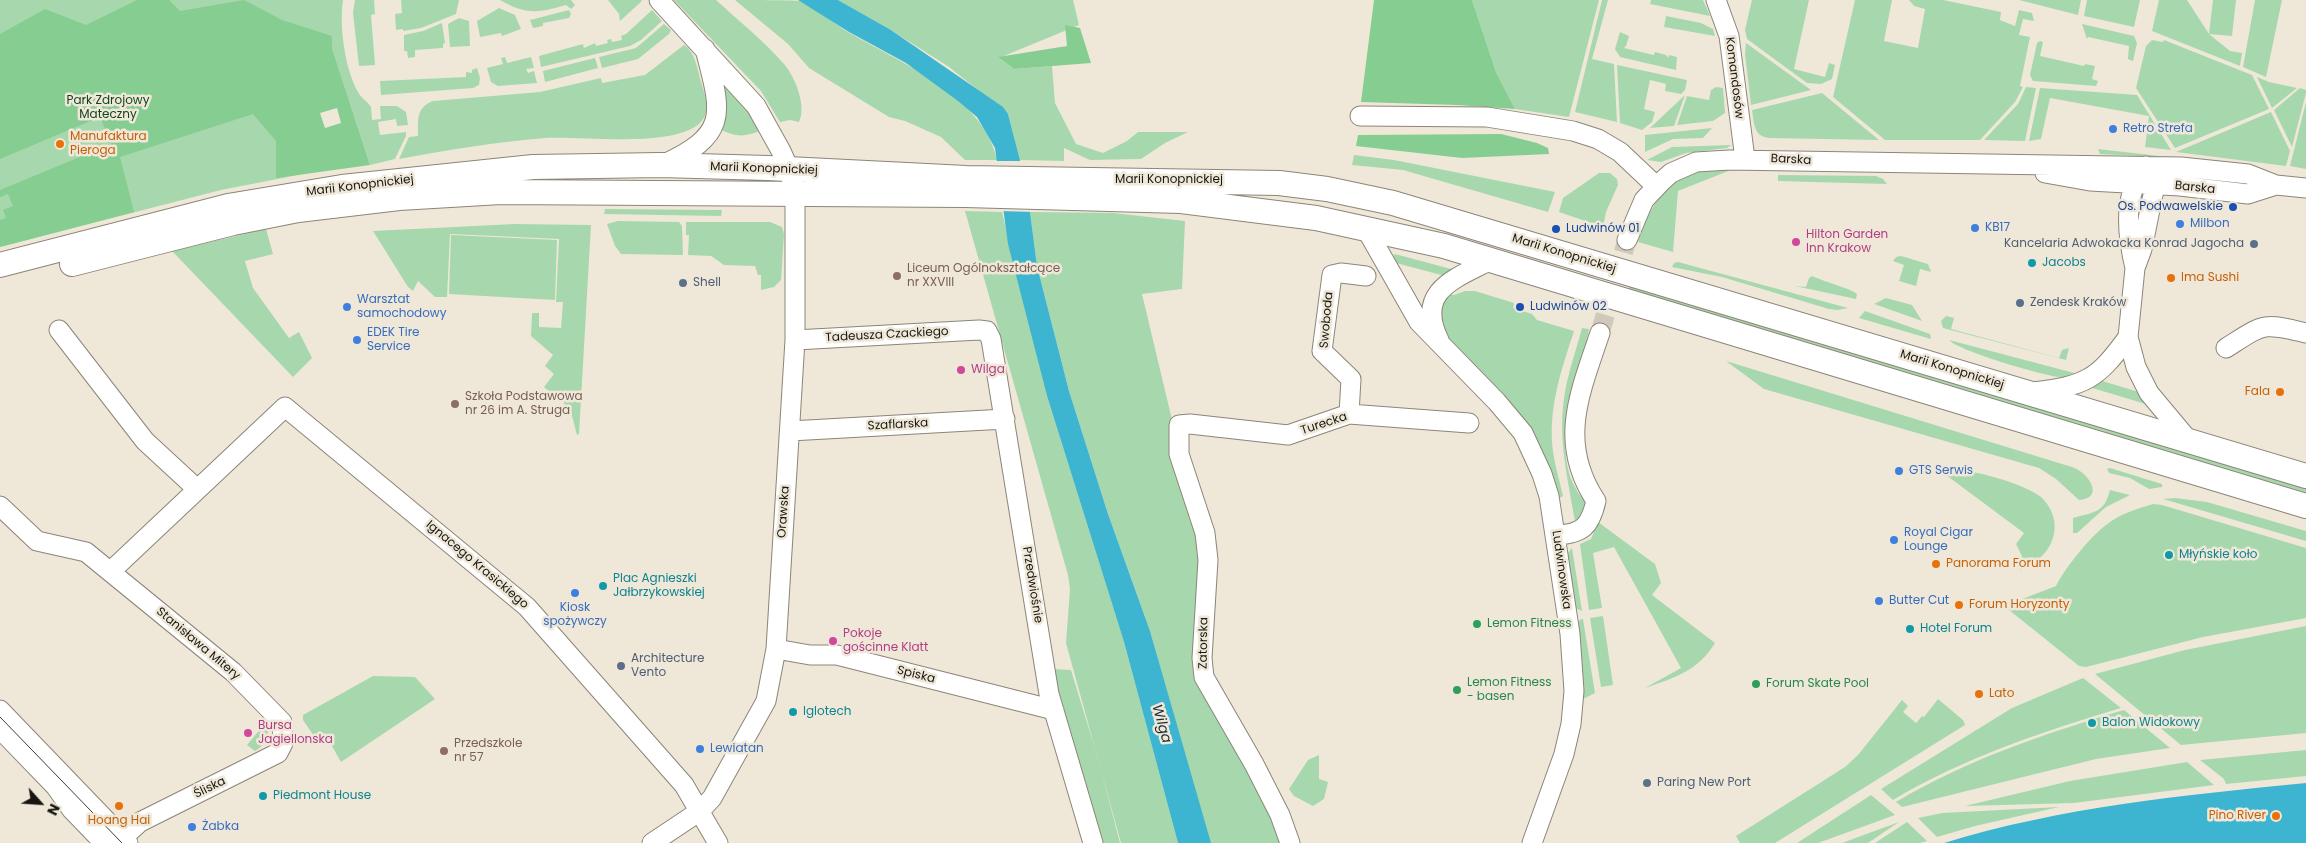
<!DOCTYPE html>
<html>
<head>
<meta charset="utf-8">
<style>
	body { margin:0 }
	#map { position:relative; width:2306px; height:843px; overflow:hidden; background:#efe8d9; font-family:Poppins,sans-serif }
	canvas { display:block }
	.north { position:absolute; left:15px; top:778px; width:50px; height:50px; -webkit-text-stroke:4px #efe8d9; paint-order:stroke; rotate:116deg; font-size:14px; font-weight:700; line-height:20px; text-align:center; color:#171510 }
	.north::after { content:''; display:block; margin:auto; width:18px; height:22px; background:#171510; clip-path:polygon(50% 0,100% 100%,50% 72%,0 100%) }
</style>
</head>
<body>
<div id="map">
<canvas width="2306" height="843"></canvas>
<div class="north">N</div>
</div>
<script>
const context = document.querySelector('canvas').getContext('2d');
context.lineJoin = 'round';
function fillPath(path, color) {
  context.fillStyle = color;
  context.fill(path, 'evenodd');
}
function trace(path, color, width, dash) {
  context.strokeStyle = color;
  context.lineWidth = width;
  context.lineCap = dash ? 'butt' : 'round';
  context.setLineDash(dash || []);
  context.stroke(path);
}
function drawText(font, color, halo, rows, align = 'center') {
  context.font = font + ' Poppins,sans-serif';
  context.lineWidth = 5;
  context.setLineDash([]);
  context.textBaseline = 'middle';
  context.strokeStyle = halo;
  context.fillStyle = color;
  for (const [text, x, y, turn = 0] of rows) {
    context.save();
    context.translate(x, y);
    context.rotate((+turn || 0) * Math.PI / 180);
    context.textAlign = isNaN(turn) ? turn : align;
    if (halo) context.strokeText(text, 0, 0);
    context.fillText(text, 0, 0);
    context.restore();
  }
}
const green = new Path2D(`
	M 0,0 L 343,0 C 339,26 345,69 358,92 C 362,99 367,101 371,107 L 372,120 L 381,119 L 380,106 L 397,106 L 406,112 L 408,125 L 397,126 L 396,119 L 378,122 L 380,135 L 406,132 L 406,136 L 395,159 L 370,165 L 332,48 L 331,36 L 310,55 L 324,170 L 221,190 L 0,247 Z
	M 355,0 L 374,0 L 375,14 L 371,15 L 375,65 L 359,66 L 353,13 Z
	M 401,0 L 459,0 L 456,14 L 421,28 L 403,31 L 403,29 L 396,30 L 395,14 L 402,13 Z
	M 500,0 L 571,0 L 575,5 L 571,9 L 566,5 C 539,13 525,15 500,0 Z
	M 608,0 L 641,0 L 642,1 L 620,21 L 619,14 Z
	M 674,0 L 716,0 C 739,21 764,41 784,64 C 795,77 807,106 799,122 L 790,120 L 780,122 L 761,91 Z
	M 735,0 C 748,0 790,0 800,1 C 817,9 832,22 848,32 C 899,62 984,96 997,160 L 965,160 L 941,137 L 905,121 L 889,117 L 809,68 L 788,44 Z
	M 838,0 L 1073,0 L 1079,25 L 999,58 L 1014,69 L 1052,66 L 1055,103 L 1076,144 L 1103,153 L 1127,141 L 1138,132 L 1188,132 L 1165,143 L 1141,159 L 1090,160 L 1064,148 L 1064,161 L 1020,160 L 1008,114 L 949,67 L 891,30 Z
	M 1472,0 L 1599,0 L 1569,117 L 1515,109 L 1496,72 Z
	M 1602,0 L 1608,0 L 1592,59 L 1614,64 L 1617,122 L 1575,112 Z
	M 1651,0 L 1703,0 L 1710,16 L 1650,4 Z
	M 1752,0 L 1809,0 L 1794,69 L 1825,77 L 1829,63 L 1835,65 L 1832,79 L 1821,84 L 1807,83 L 1747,39 L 1745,30 Z
	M 1855,0 L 1892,0 L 1884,41 L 1918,48 L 1925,9 L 1914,6 L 1909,0 L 1943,0 L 2001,12 L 2000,20 L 2015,26 L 2019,10 L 2032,13 L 2034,21 L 2023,19 L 2019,35 L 2030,37 L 2020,86 L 2023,87 L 2015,102 L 1980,140 L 1885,140 L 1833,97 Z
	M 2019,0 L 2081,0 L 2078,15 Z
	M 2087,0 L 2140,0 L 2134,27 L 2084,16 Z
	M 2159,0 L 2187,0 L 2209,34 L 2213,0 L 2236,0 L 2232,36 L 2209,34 L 2230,51 L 2242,53 L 2240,66 L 2152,31 Z
	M 2255,0 L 2282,0 L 2266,77 L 2243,67 Z
	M 499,8 L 515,15 L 521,29 L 502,36 L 501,33 L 480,37 L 477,21 Z
	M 569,10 L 571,14 L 569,18 L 543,23 L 543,26 L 533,28 L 530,20 Z
	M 652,10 L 662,21 L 641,40 L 630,46 L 541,67 L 539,56 L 583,44 L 584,48 L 595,43 L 596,46 L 608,43 L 607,40 L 611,39 L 612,42 L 622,40 L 621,36 L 626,34 Z
	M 1666,16 L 1701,23 L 1713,29 L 1715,36 L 1664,27 Z
	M 459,18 L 469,21 L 470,46 L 450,47 L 448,24 Z
	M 442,23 L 445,43 L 443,44 L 443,48 L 415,50 L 415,57 L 408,58 L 407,51 L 404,51 L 404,35 L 423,31 Z
	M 664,24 L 671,30 L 669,34 L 638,59 L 602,68 L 599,57 L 636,48 Z
	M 2082,24 L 2134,36 L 2137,43 L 2133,61 L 2128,59 L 2129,46 L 2088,37 L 2087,39 Z
	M 1620,32 L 1629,36 L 1626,46 L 1624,48 L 1654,55 L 1655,52 L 1666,55 L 1668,58 L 1669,55 L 1677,57 L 1676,70 L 1620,57 L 1615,49 Z
	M 2152,40 L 2163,42 L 2164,40 L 2252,75 L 2269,109 L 2175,148 L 2136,88 L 2146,46 Z
	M 2040,41 L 2043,42 L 2040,56 L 2084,66 L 2085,64 L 2095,66 L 2092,79 L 2098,81 L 2096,86 L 2033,81 L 2030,75 L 2037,43 Z
	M 1746,43 L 1811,90 L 1751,105 L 1745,54 Z
	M 684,45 C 695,51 698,71 701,82 C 705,95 712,113 699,124 C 670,148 583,136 545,138 C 496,142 447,150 399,159 L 409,137 L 418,136 C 418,119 416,108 433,101 L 540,92 L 601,78 L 602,83 L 645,75 Z
	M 505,57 L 507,63 L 531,57 L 534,68 L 526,69 L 528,73 L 534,71 L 537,83 L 498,86 L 491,82 L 487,68 L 503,64 L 501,58 Z
	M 595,58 L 598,68 L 545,82 L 543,71 Z
	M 1617,65 L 1687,80 L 1685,90 L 1681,94 L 1665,91 L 1666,84 L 1650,80 L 1644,109 L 1655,112 L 1652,122 L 1642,130 L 1620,123 Z
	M 477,68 L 480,78 L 479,85 L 473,88 L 381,95 L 380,81 L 466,77 L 466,72 L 472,73 L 472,70 Z
	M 719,77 L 734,91 L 761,130 C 745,138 734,137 718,128 Z
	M 2257,77 L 2269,82 L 2297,88 L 2272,108 Z
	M 1716,87 L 1723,88 L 1725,113 L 1713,121 L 1677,125 L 1687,96 L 1709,100 L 1711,90 Z
	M 2026,87 L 2036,88 L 2025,141 L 1984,140 L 2018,104 Z
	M 2040,88 L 2137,95 L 2171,150 L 2145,147 L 2149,116 L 2050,98 L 2041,139 L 2029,141 Z
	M 2300,88 L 2306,90 L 2306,93 L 2292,147 L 2274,110 Z
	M 1822,93 L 1879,140 L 1770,138 C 1754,137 1754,124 1752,110 Z
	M 1685,95 L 1674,126 L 1650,128 Z
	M 2306,102 L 2306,169 L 2290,166 Z
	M 2271,112 L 2290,151 L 2286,166 L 2176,152 Z
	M 1712,128 L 1703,138 L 1673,139 L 1645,152 L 1645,135 Z
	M 1731,145 L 1727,148 L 1686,153 L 1661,162 L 1647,160 L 1672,147 Z
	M 2098,149 L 2177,158 L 2100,154 Z
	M 1354,155 L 1394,160 L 1555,192 L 1548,212 L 1403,170 L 1352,165 Z
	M 1731,170 L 1678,191 L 1673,252 L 1638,242 C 1647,210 1667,177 1703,171 C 1712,169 1722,170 1731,170 Z
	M 1599,173 L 1610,173 L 1617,179 L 1618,185 L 1606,212 L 1603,227 L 1559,212 L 1563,198 Z
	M 1778,175 L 1876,176 L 1883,179 L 1887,184 L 1778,181 Z
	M 605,209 L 722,210 L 721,216 L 604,214 Z
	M 965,211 L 1002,212 L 1047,396 L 1124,642 L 1178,843 L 1121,843 L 1066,643 L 1070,589 L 1068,575 Z
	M 1030,212 L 1113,213 L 1185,221 L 1182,289 L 1142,294 L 1200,537 L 1199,645 L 1285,843 L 1210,843 L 1150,631 L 1108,514 L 1069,391 L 1037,266 Z
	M 618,221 L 679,222 L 682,226 L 683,255 L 621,254 L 615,246 L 607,224 Z
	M 686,222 L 770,222 L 782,227 L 784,234 L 781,280 L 774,287 L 761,290 L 761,275 L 758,275 L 755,266 L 724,265 L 711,256 L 688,255 L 689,235 L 686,235 Z
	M 515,224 L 591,225 L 579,434 L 577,435 L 570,408 L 564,404 L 565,397 L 557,398 L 544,387 L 554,374 L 545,366 L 553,355 L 531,336 L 532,313 L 539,313 L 539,327 L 561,328 L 563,302 L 556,302 L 559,239 L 450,234 L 447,297 L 435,297 L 418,281 L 413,291 L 408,287 L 373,231 Z
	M 266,229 L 273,254 L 245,261 L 253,288 L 289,338 L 299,332 L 312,358 L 293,377 L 172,251 Z
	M 451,235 L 557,240 L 555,300 L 449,294 Z
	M 1395,254 L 1451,269 L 1453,270 L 1445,276 L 1396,263 L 1393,256 Z
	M 1901,256 L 1928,264 L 1931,272 L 1920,269 L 1916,286 L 1899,281 L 1904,265 L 1893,261 L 1896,257 Z
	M 1678,262 L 1848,308 L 1838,310 L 1829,309 L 1722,277 L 1672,267 L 1674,263 Z
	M 1812,276 C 1822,281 1852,289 1857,294 L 1856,299 L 1795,286 L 1806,287 L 1809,278 Z
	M 1630,283 L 2306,486 L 2306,498 L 1627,294 Z
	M 1465,291 L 1475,291 L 1514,303 L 1513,308 L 1532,314 L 1537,320 L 1574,331 C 1562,368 1550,402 1552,442 C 1553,459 1559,478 1563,496 L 1558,499 L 1508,401 L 1447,338 L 1437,322 L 1443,293 L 1454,295 Z
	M 1886,298 L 1912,305 L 1922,321 L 1874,304 Z
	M 1865,311 L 1930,334 L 1931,339 L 1859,318 Z
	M 1946,316 L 1954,318 L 1951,329 L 2059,358 L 2062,350 L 2069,348 L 2066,360 L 1943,328 L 1941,321 Z
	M 1582,328 L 1589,329 L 1587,340 C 1574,385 1556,429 1570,476 C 1573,484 1579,497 1586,501 L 1581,516 L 1575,521 C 1568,480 1558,440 1564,399 C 1567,375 1576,351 1582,328 Z
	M 1949,340 L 2082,375 C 2075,376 2067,378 2059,377 C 2041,375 1959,351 1949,340 Z
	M 1726,361 L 2072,467 C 2088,472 2106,498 2079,500 L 2056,479 L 2039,468 L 1764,389 Z
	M 2099,380 L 2142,393 L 2149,405 L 2089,387 Z
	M 2110,468 L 2162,484 L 2162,487 L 2149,489 L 2130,478 L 2109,473 L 2107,469 Z
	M 1950,470 C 1967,467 2028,485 2041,497 C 2068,523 2052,559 2020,570 L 2022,556 L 2016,544 L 2024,533 L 1946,475 Z
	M 2110,490 L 2130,495 L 2106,507 L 2077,533 L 2073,533 L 2073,518 C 2093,512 2104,514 2110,490 Z
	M 2175,498 L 2207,502 L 2306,531 L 2306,541 L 2163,499 Z
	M 2153,504 L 2162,505 L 2306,548 L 2306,618 L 2203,637 L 2086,667 L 2079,666 L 2004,606 L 2056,586 C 2065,568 2090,537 2106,525 C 2119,514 2137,509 2153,504 Z
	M 1598,522 L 1655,564 L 1661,583 L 1652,595 L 1715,643 C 1698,671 1674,678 1645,688 L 1681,668 L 1614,547 L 1593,553 L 1602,608 L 1589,610 L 1580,544 L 1591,539 Z
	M 1572,548 L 1582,611 L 1573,607 L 1567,554 Z
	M 1603,616 L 1613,685 L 1601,687 L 1590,618 Z
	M 1581,619 L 1583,619 L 1595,693 L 1581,700 L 1575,625 Z
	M 2306,626 L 2306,733 L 2181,745 L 2095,674 L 2185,650 Z
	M 1053,669 L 1071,670 L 1097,755 L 1120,843 L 1099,843 L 1058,698 L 1060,697 Z
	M 373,676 L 415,677 L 435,699 L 341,762 L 329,741 L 320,745 L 303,720 L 303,715 Z
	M 2083,678 L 2121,708 C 2042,732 1963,758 1893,800 L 1881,789 L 2012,708 Z
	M 1938,699 L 1963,720 L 1965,725 L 1775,843 L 1740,843 L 1736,836 L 1845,767 L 1858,755 L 1902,700 L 1908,706 L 1903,712 L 1916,723 L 1922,716 L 1924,717 Z
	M 2124,710 L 2170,748 L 2096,759 L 1902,807 L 1896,802 C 1966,760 2046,733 2124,710 Z
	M 267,721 C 270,734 267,744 255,751 L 247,745 Z
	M 2306,750 L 2306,776 L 2226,784 L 2224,779 L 2200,760 Z
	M 1319,755 L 1319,779 L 1328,782 L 1324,799 L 1313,806 L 1294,796 L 1289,789 L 1308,760 Z
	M 2187,762 L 2214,785 L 2074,803 L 1965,806 L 2070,781 Z
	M 1871,795 L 1895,815 L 1818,843 L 1797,843 Z
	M 2059,807 L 1975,826 L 1937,837 L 1918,818 L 1942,813 Z
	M 1899,822 L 1868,843 L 1842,843 Z
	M 1907,822 L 1927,841 L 1920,843 L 1875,843 Z`);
const forest = new Path2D(`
	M 137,0 L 169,0 L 180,11 L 244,0 L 282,20 L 332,36 L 332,48 L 370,165 L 276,178 L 276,141 L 253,114 L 120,157 L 134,212 L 0,247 L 0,220 L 6,218 L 3,210 L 13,206 L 8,194 L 0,197 L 0,190 L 111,144 L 100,117 L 0,159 L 0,34 L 45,9 L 86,25 ZM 337,108 L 341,123 L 325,128 L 320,113 Z
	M 1374,0 L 1472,0 L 1496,72 L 1515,109 L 1457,105 L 1361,102 Z
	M 1065,25 L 1080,28 L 1091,63 L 1014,69 L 998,57 L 1067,46 Z
	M 1501,134 L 1537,143 L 1548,148 L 1549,154 L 1462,158 L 1356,146 L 1358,135 Z`);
const water = new Path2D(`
	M 798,0 L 838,0 L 891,30 L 1003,107 L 1008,114 L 1020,160 L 1030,212 L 1037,266 L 1069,391 L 1108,514 L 1150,631 L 1211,843 L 1178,843 L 1124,642 L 1047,396 L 1008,244 L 995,148 L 977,117 L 958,101 L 906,63 L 849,32 Z
	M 2306,783 L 2306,843 L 1944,843 C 2061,807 2184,795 2306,783 Z`);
const pier = new Path2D(`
	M 995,161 L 1023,161 L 1033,212 L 999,211 Z`);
const minorTunnel = new Path2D(`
	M 1600,333 L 1627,240`);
const minor = new Path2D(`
	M 1716,0 L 1729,36 L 1745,159
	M 1360,116 L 1487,117 L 1573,131 L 1598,139 L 1620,152 L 1656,186
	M 662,165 C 731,134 721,112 705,49
	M 2146,166 L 2155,185 L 2142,249 L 2135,268 L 2128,337 L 2136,367 L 2149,393 L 2190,442
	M 2045,173 L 2090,181 L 2180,186 L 2248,194 L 2276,185
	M 1365,227 L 1419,322 L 1497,402 L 1523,433 L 1542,474 L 1549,496 L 1570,634 L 1574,691 L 1571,724 L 1564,754 L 1532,843
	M 1627,240 L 1644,200 L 1661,182 L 1671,173 L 1696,162 L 1729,160 L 2181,167 L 2248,174 L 2276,185 L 2306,188
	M 2135,268 C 2128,239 2123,199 2141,174
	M 59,330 L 145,441 L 197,489
	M 795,340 L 979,330 L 987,331 L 991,339 L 1049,694 L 1093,843
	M 1439,340 C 1415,291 1454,279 1491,260
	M 2226,348 C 2264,324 2262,322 2306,333
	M 2032,392 C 2085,386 2097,380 2128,337
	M 1349,414 L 1351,379 L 1322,351 L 1332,275 L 1341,273 L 1366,276
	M 790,431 L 1005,419
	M 0,506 L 37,541 L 86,552 L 233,672 L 282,722 L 283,743 L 278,753 L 140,822 L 117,843
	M 1556,535 C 1583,534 1590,526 1596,501 C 1557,442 1580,393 1600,333
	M 111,571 L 285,407 L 527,607 L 684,785 L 718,843
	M 776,649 L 810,655 L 837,655 L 1054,710
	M 0,710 L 128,843
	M 0,729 L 56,787 L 72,810 L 104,843
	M 652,843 L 700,811 L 712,798 L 766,701 L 776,649 L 795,340 L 795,194 L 789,169 L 781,151 L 756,106 L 659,0
	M 1290,843 L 1280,815 L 1254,764 L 1204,677 L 1202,658 L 1208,560 L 1205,533 L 1179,454 L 1179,425 L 1190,424 L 1288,435 L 1349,414 L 1469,423`);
const major = new Path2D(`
	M 72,264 L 233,223 L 298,210 L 399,198 L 501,192 L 965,195 L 1181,201 L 1316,218 L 1444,246 L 2306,506
	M 0,265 L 228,206 L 342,187 L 533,167 L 660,165 L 768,168 L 966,178 L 1279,183 L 1327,189 L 1393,203 L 2306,476`);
const tram = new Path2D(`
	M 0,717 L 122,843`);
const markers = [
	[2113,129,5,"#3f7fe0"],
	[60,144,5,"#e8710a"],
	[2233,207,5,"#1a4fb4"],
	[2180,224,5,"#3f7fe0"],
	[1975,228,5,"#3f7fe0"],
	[1556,229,5,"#1a4fb4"],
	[1796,242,5,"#d1479c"],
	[2254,244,5,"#5c6f8a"],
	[2032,263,5,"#0f9aa8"],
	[897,276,5,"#8d6e63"],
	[2171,278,5,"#e8710a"],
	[683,283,5,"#5c6f8a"],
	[2020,303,5,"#5c6f8a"],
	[347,307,5,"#3f7fe0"],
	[1520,307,5,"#1a4fb4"],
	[357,340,5,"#3f7fe0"],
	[961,370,5,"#d1479c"],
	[2280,392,5,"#e8710a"],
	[455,404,5,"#8d6e63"],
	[1899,471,5,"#3f7fe0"],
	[1894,540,5,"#3f7fe0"],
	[2169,555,5,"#0f9aa8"],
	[1936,564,5,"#e8710a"],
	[603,586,5,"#0f9aa8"],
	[575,593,5,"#3f7fe0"],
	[1879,601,5,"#3f7fe0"],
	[1959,605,5,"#e8710a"],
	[1477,624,5,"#2e9e5b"],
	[1910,629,5,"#0f9aa8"],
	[833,641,5,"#d1479c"],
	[621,666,5,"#5c6f8a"],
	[1756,684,5,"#2e9e5b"],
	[1457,690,5,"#2e9e5b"],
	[1979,694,5,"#e8710a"],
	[793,712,5,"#0f9aa8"],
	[2092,723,5,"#0f9aa8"],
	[248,733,5,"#d1479c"],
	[700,749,5,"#3f7fe0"],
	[444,751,5,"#8d6e63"],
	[1647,783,5,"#5c6f8a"],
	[263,796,5,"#0f9aa8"],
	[119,806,5,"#e8710a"],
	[2276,816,5,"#e8710a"],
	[192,827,5,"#3f7fe0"]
];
const streetNames = [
	["Komandosów",1734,78,83],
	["Barska",1791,160,3],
	["Marii Konopnickiej",764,169,2],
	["Marii Konopnickiej",1169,180],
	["Marii Konopnickiej",360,186,-7],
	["Barska",2195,188,6],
	["Marii Konopnickiej",1564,254,17],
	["Swoboda",1327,320,-85],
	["Tadeusza Czackiego",887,335,-3],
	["Marii Konopnickiej",1952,370,17],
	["Turecka",1324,424,-18],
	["Szaflarska",898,425,-3],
	["Orawska",784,512,-86],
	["Ignacego Krasickiego",477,565,40],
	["Ludwinowska",1561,570,82],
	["Przedwiośnie",1032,585,81],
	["Zatorska",1204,643,-89],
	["Stanisława Mitery",198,644,40],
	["Spiska",916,675,14],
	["Śliska",210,788,-26]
];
const parkNames = [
	["Park Zdrojowy",108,101],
	["Mateczny",108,115]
];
const shopNames = [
	["Retro Strefa",2123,129],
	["Milbon",2190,224],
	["KB17",1985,228],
	["Warsztat",357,300],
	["samochodowy",357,314],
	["EDEK Tire",367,333],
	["Service",367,347],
	["GTS Serwis",1909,471],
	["Royal Cigar",1904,533],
	["Lounge",1904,547],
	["Butter Cut",1889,601],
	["Kiosk",575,608,"center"],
	["spożywczy",575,622,"center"],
	["Lewiatan",710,749],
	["Żabka",202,827]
];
const foodNames = [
	["Manufaktura",70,137],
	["Pieroga",70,151],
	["Ima Sushi",2181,278],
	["Fala",2270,392,"right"],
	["Panorama Forum",1946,564],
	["Forum Horyzonty",1969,605],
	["Lato",1989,694],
	["Pino River",2266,816,"right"],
	["Hoang Hai",119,821,"center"]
];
const transitNames = [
	["Os. Podwawelskie",2223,207,"right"],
	["Ludwinów 01",1566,229],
	["Ludwinów 02",1530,307]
];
const hotelNames = [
	["Hilton Garden",1806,235],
	["Inn Krakow",1806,249],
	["Wilga",971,370],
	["Pokoje",843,634],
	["gościnne Klatt",843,648],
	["Bursa",258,726],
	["Jagiellonska",258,740]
];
const serviceNames = [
	["Kancelaria Adwokacka Konrad Jagocha",2244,244,"right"],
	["Shell",693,283],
	["Zendesk Kraków",2030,303],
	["Architecture",631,659],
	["Vento",631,673],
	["Paring New Port",1657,783]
];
const cultureNames = [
	["Jacobs",2042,263],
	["Młyńskie koło",2179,555],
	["Plac Agnieszki",613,579],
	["Jałbrzykowskiej",613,593],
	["Hotel Forum",1920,629],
	["Iglotech",803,712],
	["Balon Widokowy",2102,723],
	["Piedmont House",273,796]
];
const educationNames = [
	["Liceum Ogólnokształcące",907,269],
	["nr XXVIII",907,283],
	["Szkoła Podstawowa",465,397],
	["nr 26 im A. Struga",465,411],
	["Przedszkole",454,744],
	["nr 57",454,758]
];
const leisureNames = [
	["Lemon Fitness",1487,624],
	["Lemon Fitness",1467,683],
	["- basen",1467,697],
	["Forum Skate Pool",1766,684]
];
const waterNames = [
	["Wilga",1161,724,74]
];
fillPath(green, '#a7d8ad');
fillPath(forest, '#86cd91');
fillPath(water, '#3db5d0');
fillPath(pier, '#efe8d9');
trace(minorTunnel, '#cfc8bb', 19, [19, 9]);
trace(minor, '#8c8578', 21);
trace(major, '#8c8578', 26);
trace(minor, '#fff', 19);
trace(major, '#fff', 24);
trace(tram, '#3f3c35', 1);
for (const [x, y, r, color] of markers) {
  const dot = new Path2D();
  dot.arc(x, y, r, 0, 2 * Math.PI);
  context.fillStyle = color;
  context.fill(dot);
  trace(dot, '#efe8d9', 2);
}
drawText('12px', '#171510', '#efe8d9', streetNames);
drawText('12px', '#10441d', '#efe8d9', parkNames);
drawText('12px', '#366cbe', '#efe8d9', shopNames, 'left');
drawText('12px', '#c56008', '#efe8d9', foodNames, 'left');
drawText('12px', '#164399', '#efe8d9', transitNames, 'left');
drawText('12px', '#b23c85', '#efe8d9', hotelNames, 'left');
drawText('12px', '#4e5e75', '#efe8d9', serviceNames, 'left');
drawText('12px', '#0d838f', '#efe8d9', cultureNames, 'left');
drawText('12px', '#785e54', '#efe8d9', educationNames, 'left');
drawText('12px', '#27864d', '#efe8d9', leisureNames, 'left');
drawText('italic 14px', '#182d32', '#efe8d9', waterNames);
</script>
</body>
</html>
